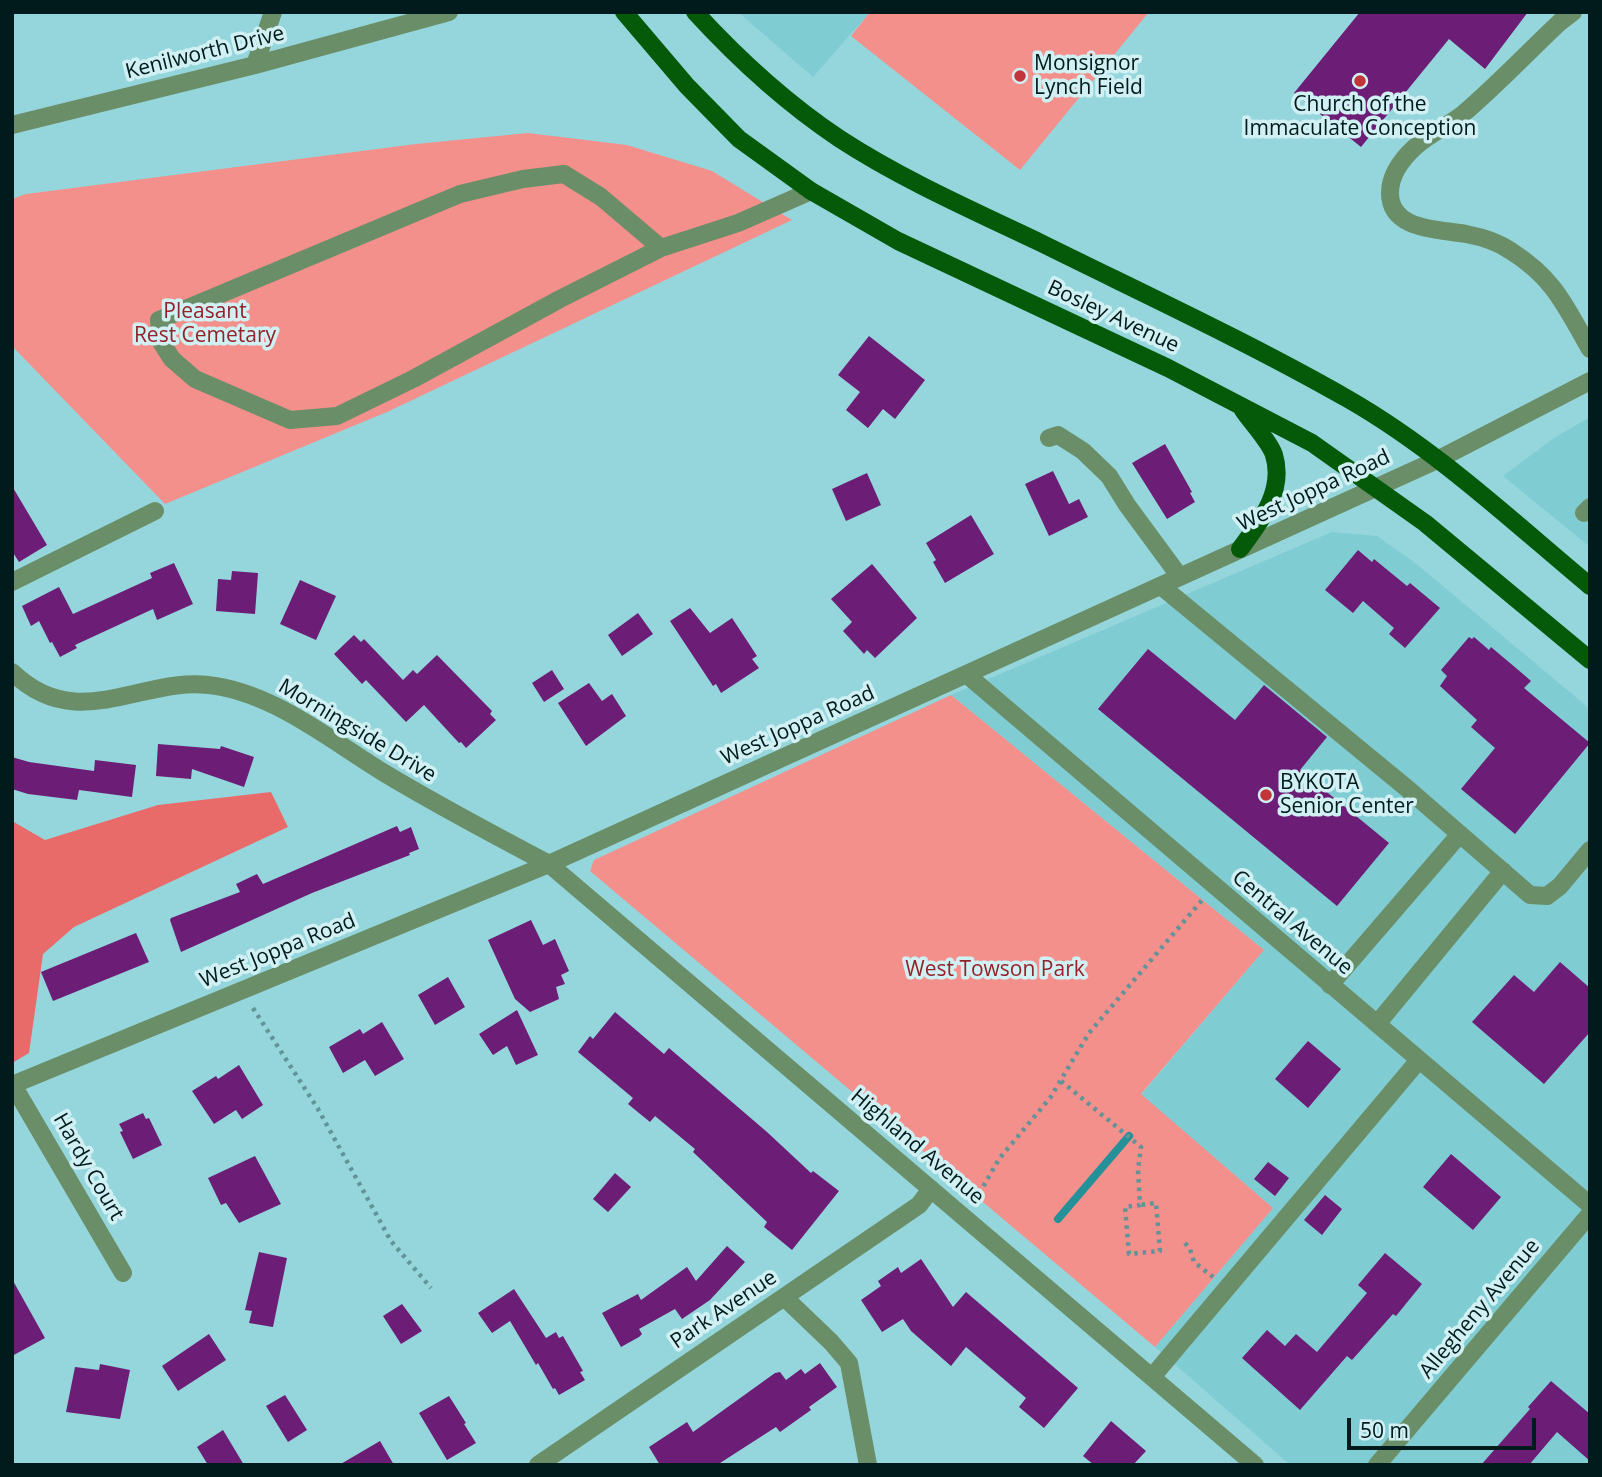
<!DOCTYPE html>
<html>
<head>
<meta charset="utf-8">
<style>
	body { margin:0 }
	#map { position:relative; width:1602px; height:1477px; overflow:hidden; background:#95d6dc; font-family:"Open Sans",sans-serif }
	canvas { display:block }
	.frame { position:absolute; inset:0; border:14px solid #011a1c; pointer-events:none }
	.scale { position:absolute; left:1347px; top:1418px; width:189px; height:32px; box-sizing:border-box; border:4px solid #011a1c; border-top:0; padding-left:9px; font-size:21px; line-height:24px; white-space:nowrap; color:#011a1c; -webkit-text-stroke:5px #d1f0f3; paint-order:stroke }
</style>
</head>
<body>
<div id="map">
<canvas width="1602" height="1477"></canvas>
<div class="frame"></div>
<div class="scale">50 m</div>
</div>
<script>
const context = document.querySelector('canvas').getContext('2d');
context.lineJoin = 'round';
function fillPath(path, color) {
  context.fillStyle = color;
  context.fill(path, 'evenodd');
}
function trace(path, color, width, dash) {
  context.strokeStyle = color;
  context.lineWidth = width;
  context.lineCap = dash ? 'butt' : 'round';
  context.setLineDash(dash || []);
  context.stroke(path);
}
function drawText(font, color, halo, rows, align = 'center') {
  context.font = font + ' "Open Sans",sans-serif';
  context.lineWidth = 7;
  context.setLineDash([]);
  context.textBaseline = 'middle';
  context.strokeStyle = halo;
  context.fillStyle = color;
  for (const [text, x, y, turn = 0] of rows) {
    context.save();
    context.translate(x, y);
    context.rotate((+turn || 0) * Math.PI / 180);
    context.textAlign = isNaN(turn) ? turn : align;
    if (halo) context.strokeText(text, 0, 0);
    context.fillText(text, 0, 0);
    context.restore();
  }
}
const built = new Path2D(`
	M 738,12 L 870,12 L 813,77 Z
	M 1590,417 L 1590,547 L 1503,476 L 1554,438 Z
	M 1332,532 L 1377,536 L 1414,562 L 1590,709 L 1590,1465 L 1290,1465 L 1155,1347 L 1273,1208 L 1141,1095 L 1264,950 L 951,695 Z`);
const green = new Path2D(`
	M 870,12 L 1149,12 L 1020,170 L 851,36 Z
	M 528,133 L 627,145 L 712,171 L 792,220 L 387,412 L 165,504 L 12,346 L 12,199 L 26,194 L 416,144 Z
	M 951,695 L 1264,950 L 1141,1094 L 1273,1208 L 1155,1347 L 590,871 L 594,860 Z`);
const forest = new Path2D(`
	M 271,792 L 288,827 L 74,927 L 43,954 L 29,1053 L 12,1063 L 12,821 L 45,840 L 158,805 Z`);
const stream = new Path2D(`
	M 1058,1219 L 1129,1136`);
const building = new Path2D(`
	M 1360,12 L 1528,12 L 1485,69 L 1449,39 L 1361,147 L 1294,93 Z
	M 869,336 L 925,380 L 895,419 L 883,409 L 868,428 L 846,410 L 860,392 L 838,375 Z
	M 1165,444 L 1192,492 L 1190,493 L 1195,502 L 1167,519 L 1132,463 Z
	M 1053,471 L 1069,504 L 1079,499 L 1088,517 L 1049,536 L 1025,484 Z
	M 867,473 L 881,505 L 846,521 L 832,489 Z
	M 12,486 L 47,545 L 19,562 L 12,551 Z
	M 971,515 L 994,554 L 945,583 L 933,562 L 936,560 L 926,543 Z
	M 1358,550 L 1372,562 L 1374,559 L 1407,586 L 1410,583 L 1440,608 L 1405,648 L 1389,634 L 1394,628 L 1363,601 L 1353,613 L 1325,590 Z
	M 174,563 L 193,604 L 157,620 L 153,609 L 75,645 L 77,648 L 60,657 L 52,642 L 50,643 L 39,621 L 31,626 L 22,606 L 59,587 L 73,614 L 152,578 L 150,573 Z
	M 872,564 L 917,618 L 875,658 L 867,650 L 864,654 L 843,631 L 852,622 L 831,599 Z
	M 232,571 L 258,573 L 255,614 L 216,611 L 218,579 L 231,580 Z
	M 300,580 L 336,596 L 316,640 L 280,624 Z
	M 690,608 L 710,633 L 732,618 L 757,656 L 752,659 L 759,668 L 721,693 L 716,684 L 713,686 L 670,621 Z
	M 638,613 L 653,634 L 622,656 L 608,635 Z
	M 354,635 L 361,642 L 364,639 L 403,680 L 413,670 L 417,674 L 437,655 L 492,711 L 490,714 L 496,720 L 466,748 L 461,742 L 459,743 L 424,705 L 406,722 L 366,680 L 362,684 L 334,654 Z
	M 1469,637 L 1472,639 L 1474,637 L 1489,650 L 1491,647 L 1523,674 L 1531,681 L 1524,688 L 1590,743 L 1515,834 L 1461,789 L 1495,748 L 1471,727 L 1477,720 L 1440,686 L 1447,676 L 1441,670 Z
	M 1148,649 L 1235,720 L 1264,685 L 1327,737 L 1300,770 L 1389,843 L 1337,906 L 1098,709 Z
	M 552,670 L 564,689 L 544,702 L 532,683 Z
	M 589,683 L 602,701 L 612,694 L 626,716 L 586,746 L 558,703 Z
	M 158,744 L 220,749 L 221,746 L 254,757 L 244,787 L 192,769 L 191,779 L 156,776 Z
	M 12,757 L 29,762 L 94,771 L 95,760 L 136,765 L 132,797 L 79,790 L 77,800 L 28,794 L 12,789 Z
	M 397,826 L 400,832 L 411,827 L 419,849 L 409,853 L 410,855 L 312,893 L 181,952 L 170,920 L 171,918 L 240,892 L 236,884 L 257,874 L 263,884 Z
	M 531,920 L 543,945 L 555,939 L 569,971 L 561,975 L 565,984 L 556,987 L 559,999 L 530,1012 L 515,999 L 488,940 Z
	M 136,933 L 149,962 L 53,1001 L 41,972 Z
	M 1560,962 L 1590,988 L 1590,1032 L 1544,1084 L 1472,1022 L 1514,975 L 1534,992 Z
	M 448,977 L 465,1007 L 435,1025 L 418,995 Z
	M 517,1010 L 538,1055 L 516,1065 L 507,1046 L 493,1055 L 479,1034 Z
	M 615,1012 L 664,1054 L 669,1048 L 767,1132 L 811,1173 L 813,1171 L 839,1191 L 792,1250 L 764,1227 L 767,1222 L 693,1152 L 695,1149 L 655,1116 L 650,1122 L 628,1104 L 633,1098 L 578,1052 L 590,1036 L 593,1039 Z
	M 382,1022 L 404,1059 L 375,1076 L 365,1060 L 343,1073 L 329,1047 L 360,1029 L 363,1034 Z
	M 1308,1041 L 1341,1069 L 1308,1108 L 1275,1079 Z
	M 239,1065 L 263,1105 L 242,1119 L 236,1110 L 214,1124 L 192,1091 L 216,1076 L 218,1079 Z
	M 143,1113 L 146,1119 L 149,1118 L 162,1145 L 133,1159 L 120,1132 L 123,1131 L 119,1124 Z
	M 1451,1154 L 1501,1197 L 1473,1230 L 1423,1187 Z
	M 255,1156 L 281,1204 L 239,1223 L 226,1203 L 221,1205 L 208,1178 Z
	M 1268,1162 L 1289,1178 L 1275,1196 L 1254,1179 Z
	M 615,1173 L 631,1187 L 608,1212 L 593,1199 Z
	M 1325,1195 L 1342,1209 L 1322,1235 L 1304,1220 Z
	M 727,1246 L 745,1262 L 710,1300 L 682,1319 L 675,1309 L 639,1329 L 642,1334 L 639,1337 L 621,1347 L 602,1313 L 638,1294 L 641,1300 L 687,1267 L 696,1281 Z
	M 259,1252 L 287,1258 L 273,1327 L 249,1323 L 252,1311 L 245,1310 Z
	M 1385,1253 L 1422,1284 L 1396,1316 L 1393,1314 L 1352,1360 L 1347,1356 L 1300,1410 L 1242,1358 L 1267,1330 L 1285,1346 L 1296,1334 L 1317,1352 L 1367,1293 L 1358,1285 Z
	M 921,1259 L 953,1307 L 966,1292 L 1078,1388 L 1044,1428 L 1019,1407 L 1026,1398 L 966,1347 L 951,1366 L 911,1331 L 903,1319 L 882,1332 L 861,1300 L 881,1286 L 878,1281 L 898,1267 L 901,1273 Z
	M 12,1279 L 45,1338 L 12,1356 Z
	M 514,1289 L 546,1338 L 556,1332 L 559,1338 L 563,1336 L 583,1371 L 580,1372 L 585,1380 L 559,1395 L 555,1388 L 553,1389 L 538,1363 L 536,1365 L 510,1321 L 492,1333 L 478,1313 Z
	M 402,1304 L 422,1331 L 401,1344 L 383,1316 Z
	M 209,1334 L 226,1360 L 178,1391 L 162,1366 Z
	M 820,1363 L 837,1387 L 809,1407 L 811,1410 L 780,1432 L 776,1427 L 717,1465 L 660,1465 L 649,1447 L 687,1422 L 693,1432 L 775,1373 L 780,1372 L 786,1380 L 801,1369 L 805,1374 Z
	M 100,1364 L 130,1370 L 120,1419 L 66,1412 L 75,1367 L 99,1370 Z
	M 1551,1381 L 1590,1414 L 1590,1461 L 1557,1432 L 1529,1465 L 1481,1465 L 1530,1409 L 1528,1407 Z
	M 285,1395 L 307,1430 L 288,1442 L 266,1406 Z
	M 449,1396 L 466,1423 L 464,1424 L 476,1443 L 447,1460 L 419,1413 Z
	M 1111,1421 L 1146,1451 L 1133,1465 L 1094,1465 L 1083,1456 Z
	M 223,1430 L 244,1465 L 208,1465 L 197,1447 Z
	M 380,1441 L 394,1465 L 339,1465 Z`);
const path = new Path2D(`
	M 253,1008 L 318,1109 L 391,1241 L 431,1288
	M 1061,1081 L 1141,1147 L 1138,1170 L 1140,1205 L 1125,1207 L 1129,1254 L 1160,1251 L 1156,1203 L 1140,1205
	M 975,1201 L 999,1159 L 1050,1098 L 1089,1033 L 1203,899
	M 1185,1243 L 1190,1249 L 1194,1262 L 1213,1277`);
const minor = new Path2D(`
	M 1573,12 L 1560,22 C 1528,52 1497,85 1463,114 C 1448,126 1429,134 1415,147 C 1402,159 1390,175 1390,193 C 1390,231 1440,229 1466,234 C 1482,237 1498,242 1511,251 C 1555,279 1565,306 1590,349
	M 255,65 L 273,12
	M 12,125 L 255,65 L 449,12
	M 661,248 L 601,197 L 564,174 L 523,179 L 460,194 L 159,320 L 161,342 L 172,359 L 195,379 L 290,420 L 337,416 L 413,379 L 560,299 L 661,248 L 738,223 L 811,191
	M 1049,438 L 1058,435 L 1083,451 L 1109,476 L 1127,505 L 1180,577
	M 1584,513 L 1590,507
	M 12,582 L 155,511
	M 1161,586 L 1409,790 L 1530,895 L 1547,896 L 1560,886 L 1590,850
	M 12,672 C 79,737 145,673 216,686 C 278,696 333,742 386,774 C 439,806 494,835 549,864 L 1255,1465
	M 966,674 L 1590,1205
	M 1330,985 L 1460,834
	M 1377,1024 L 1503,871
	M 12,1085 L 549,864 L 1439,459 L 1590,381
	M 13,1085 L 123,1273
	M 784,1297 L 831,1342 L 849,1363 L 868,1465
	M 1152,1377 L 1419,1060
	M 538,1465 L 919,1205 L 931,1189
	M 1377,1465 L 1590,1214`);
const major = new Path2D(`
	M 624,12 L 687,86 L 739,139 L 811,191 L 898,241 L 1168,368 L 1312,443 L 1425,523 L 1590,660
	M 695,12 C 739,60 786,103 840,139 C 903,180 974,211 1041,243 C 1144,294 1248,342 1348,399 C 1437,450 1512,521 1590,586
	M 1240,549 C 1260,522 1285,491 1274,455 C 1270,442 1251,422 1243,410`);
const markers = [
	[1020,76,7,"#c4353b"],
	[1360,81,7,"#c4353b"],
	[1266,795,7,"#c4353b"]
];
const streetNames = [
	["Kenilworth Drive",205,53,-14],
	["Bosley Avenue",1113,317,25],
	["West Joppa Road",1314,491,-25],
	["West Joppa Road",798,726,-24],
	["Morningside Drive",357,731,31],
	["Central Avenue",1292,923,40],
	["West Joppa Road",278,951,-22],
	["Highland Avenue",917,1147,40],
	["Hardy Court",88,1167,60],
	["Allegheny Avenue",1480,1309,-50],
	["Park Avenue",724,1310,-34]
];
const poiNames = [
	["Monsignor",1034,64],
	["Lynch Field",1034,88],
	["Church of the",1360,105,"center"],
	["Immaculate Conception",1360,129,"center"],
	["BYKOTA",1280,783],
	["Senior Center",1280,807]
];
const parkNames = [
	["Pleasant",205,312],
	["Rest Cemetary",205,336],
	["West Towson Park",995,970]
];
fillPath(built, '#80ccd3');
fillPath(green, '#f3908c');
fillPath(forest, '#e86b69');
trace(stream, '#249199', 8);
fillPath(building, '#6c1d76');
trace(path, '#619398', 4.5, [3.5, 5]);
trace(minor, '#6a8e67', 18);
trace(major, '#055a0a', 18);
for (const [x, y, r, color] of markers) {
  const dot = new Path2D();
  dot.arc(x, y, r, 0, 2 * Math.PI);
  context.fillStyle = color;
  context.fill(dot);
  trace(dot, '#d1f0f3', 2.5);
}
drawText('21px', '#011a1c', '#d1f0f3', streetNames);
drawText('21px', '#011a1c', '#d1f0f3', poiNames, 'left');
drawText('21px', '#942229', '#d1f0f3', parkNames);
</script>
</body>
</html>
